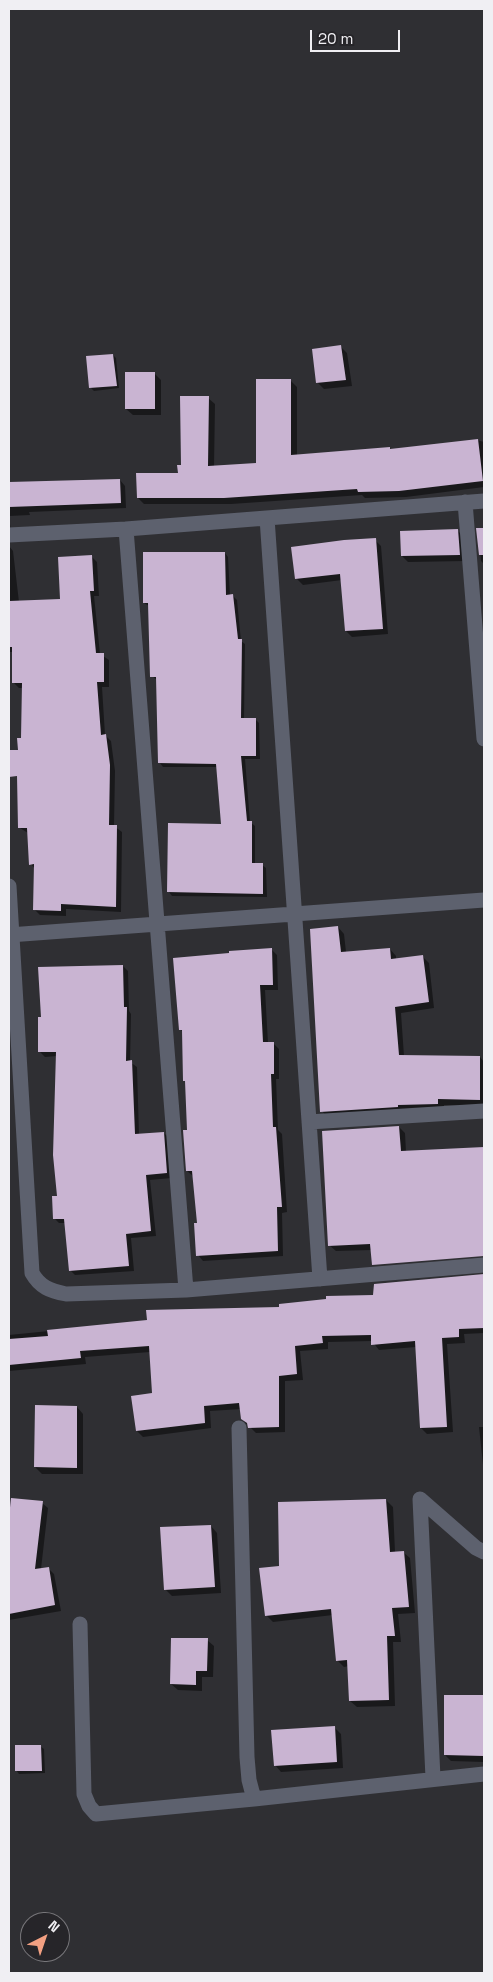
<!DOCTYPE html>
<html>
<head>
<meta charset="utf-8">
<style>
	body { margin:0 }
	#map { position:relative; width:493px; height:1982px; overflow:hidden; background:#2f2f33; font-family:"Space Grotesk",sans-serif }
	canvas { display:block }
	.frame { position:absolute; inset:0; border:10px solid #f0eff3; pointer-events:none }
	.north { position:absolute; left:20px; top:1912px; width:50px; height:50px; box-sizing:border-box; background:#262529; border:1px solid #77767a; border-radius:50%; rotate:41deg; font-size:14px; font-weight:700; line-height:20px; text-align:center; color:#f0eff3 }
	.north::after { content:''; display:block; margin:auto; width:18px; height:22px; background:#f3a082; clip-path:polygon(50% 0,100% 100%,50% 72%,0 100%) }
	.scale { position:absolute; left:310px; top:30px; width:90px; height:22px; box-sizing:border-box; border:2px solid #f0eff3; border-top:0; padding-left:6px; font-size:15px; line-height:18px; white-space:nowrap; color:#f0eff3; -webkit-text-stroke:4px #262529; paint-order:stroke }
</style>
</head>
<body>
<div id="map">
<canvas width="493" height="1982"></canvas>
<div class="frame"></div>
<div class="north">N</div>
<div class="scale">20 m</div>
</div>
<script>
const context = document.querySelector('canvas').getContext('2d');
context.lineJoin = 'round';
function fillPath(path, color) {
  context.fillStyle = color;
  context.fill(path, 'evenodd');
}
function trace(path, color, width, dash) {
  context.strokeStyle = color;
  context.lineWidth = width;
  context.lineCap = dash ? 'butt' : 'round';
  context.setLineDash(dash || []);
  context.stroke(path);
}
const shadow = new Path2D(`
	M 341,347 L 347,353 L 352,386 L 324,389 L 317,382 Z
	M 113,355 L 116,358 L 119,388 L 94,391 L 91,388 Z
	M 154,373 L 161,380 L 161,415 L 133,415 L 126,409 Z
	M 291,381 L 297,387 L 297,455 L 390,448 L 391,450 L 477,440 L 484,442 L 484,487 L 406,497 L 365,498 L 362,495 L 231,504 L 144,504 L 138,498 L 179,474 L 208,398 L 215,404 L 214,467 L 257,464 Z
	M 120,480 L 125,486 L 126,508 L 29,512 L 30,515 L 9,516 L 11,532 L 9,534 L 9,483 Z
	M 478,529 L 484,529 L 484,564 L 481,561 Z
	M 457,530 L 464,537 L 466,561 L 408,562 L 402,556 Z
	M 375,540 L 381,546 L 388,634 L 352,637 L 346,631 L 342,580 L 303,585 L 297,579 Z
	M 9,546 L 13,551 L 19,602 L 62,600 L 92,557 L 97,562 L 99,596 L 94,596 L 100,654 L 109,660 L 109,687 L 102,687 L 105,735 L 111,741 L 115,771 L 114,826 L 122,832 L 121,912 L 66,909 L 66,916 L 40,915 L 34,909 L 35,869 L 31,864 L 28,833 L 20,828 L 23,688 L 19,688 L 14,683 L 13,652 L 9,652 Z
	M 225,553 L 228,557 L 230,596 L 233,596 L 237,600 L 241,641 L 245,644 L 244,719 L 255,719 L 259,723 L 260,759 L 245,759 L 250,822 L 255,826 L 255,864 L 262,865 L 266,868 L 267,897 L 172,896 L 169,892 L 222,825 L 217,767 L 163,767 L 160,763 L 157,680 L 152,676 L 149,606 L 144,603 Z
	M 338,927 L 344,934 L 346,952 L 390,949 L 396,956 L 396,960 L 423,957 L 429,963 L 434,1008 L 401,1013 L 404,1056 L 480,1057 L 484,1062 L 484,1106 L 444,1105 L 444,1110 L 328,1118 L 322,1111 Z
	M 272,950 L 277,955 L 278,990 L 265,990 L 268,1043 L 273,1043 L 279,1049 L 279,1079 L 276,1079 L 278,1130 L 282,1134 L 287,1212 L 282,1213 L 283,1256 L 203,1261 L 198,1255 L 199,1224 L 193,1176 L 187,1171 L 187,1083 L 184,1080 L 183,1032 L 180,1029 Z
	M 123,966 L 128,971 L 129,1011 L 131,1014 L 130,1062 L 137,1067 L 139,1135 L 164,1133 L 169,1138 L 172,1178 L 150,1180 L 156,1236 L 131,1238 L 134,1271 L 75,1275 L 70,1270 L 66,1223 L 59,1223 L 54,1218 L 58,1197 L 57,1056 L 45,1057 L 40,1052 Z
	M 399,1127 L 405,1133 L 406,1152 L 484,1148 L 484,1248 L 379,1262 L 372,1250 L 336,1251 L 329,1245 Z
	M 484,1283 L 484,1333 L 464,1334 L 465,1343 L 447,1344 L 453,1432 L 427,1434 L 421,1428 L 416,1347 L 379,1350 L 372,1341 L 328,1342 L 328,1349 L 300,1351 L 303,1380 L 285,1381 L 285,1432 L 256,1433 L 242,1419 L 241,1409 L 210,1411 L 211,1428 L 143,1437 L 137,1431 L 153,1394 L 150,1352 L 85,1357 L 86,1364 L 9,1371 L 9,1335 L 280,1308 L 374,1296 L 376,1286 Z
	M 77,1407 L 83,1414 L 83,1474 L 42,1474 L 35,1467 Z
	M 479,1427 L 484,1427 L 484,1474 Z
	M 12,1499 L 42,1503 L 48,1508 L 41,1569 L 48,1568 L 54,1574 L 61,1611 L 9,1620 L 9,1528 Z
	M 386,1500 L 393,1507 L 395,1552 L 403,1552 L 410,1558 L 415,1613 L 398,1614 L 401,1642 L 393,1642 L 395,1706 L 357,1707 L 350,1701 L 349,1666 L 344,1667 L 337,1660 L 333,1615 L 273,1622 L 266,1615 L 280,1567 Z
	M 211,1526 L 217,1533 L 221,1593 L 172,1596 L 165,1589 Z
	M 207,1640 L 214,1646 L 213,1677 L 202,1677 L 202,1691 L 178,1690 L 171,1684 Z
	M 445,1696 L 484,1697 L 484,1762 L 451,1761 L 445,1755 Z
	M 334,1727 L 341,1734 L 343,1768 L 281,1772 L 275,1765 Z
	M 40,1746 L 44,1749 L 45,1773 L 19,1774 L 16,1770 Z`);
const building = new Path2D(`
	M 341,345 L 346,380 L 316,383 L 312,349 Z
	M 113,354 L 117,386 L 89,388 L 86,356 Z
	M 125,372 L 155,372 L 155,409 L 125,409 Z
	M 256,379 L 291,379 L 291,455 L 390,447 L 390,449 L 478,439 L 483,481 L 399,491 L 358,492 L 357,489 L 224,498 L 137,498 L 136,473 L 178,473 L 177,465 L 181,465 L 180,396 L 209,396 L 208,466 L 256,463 Z
	M 120,479 L 121,503 L 9,507 L 9,482 Z
	M 476,528 L 484,528 L 484,555 L 479,555 Z
	M 458,529 L 460,555 L 401,556 L 400,531 Z
	M 376,538 L 383,629 L 345,631 L 340,574 L 295,579 L 291,547 L 344,540 Z
	M 143,552 L 225,552 L 226,595 L 233,594 L 238,639 L 242,639 L 241,718 L 256,718 L 256,756 L 241,756 L 247,821 L 252,821 L 252,863 L 263,863 L 263,894 L 167,892 L 168,823 L 221,824 L 216,764 L 158,763 L 156,677 L 150,677 L 148,603 L 143,603 Z
	M 92,555 L 94,591 L 90,591 L 96,653 L 104,653 L 104,682 L 97,682 L 101,735 L 106,734 L 110,765 L 109,825 L 117,825 L 116,907 L 61,904 L 61,911 L 33,910 L 34,864 L 29,865 L 27,828 L 18,828 L 17,776 L 9,777 L 9,750 L 18,750 L 17,738 L 21,738 L 22,683 L 12,683 L 12,647 L 9,647 L 9,601 L 60,599 L 58,557 Z
	M 338,926 L 341,952 L 390,948 L 391,959 L 423,955 L 429,1002 L 395,1007 L 399,1055 L 480,1056 L 480,1100 L 438,1099 L 438,1104 L 398,1105 L 398,1107 L 320,1112 L 310,929 Z
	M 272,948 L 273,985 L 260,985 L 263,1042 L 274,1042 L 274,1074 L 271,1074 L 273,1127 L 276,1127 L 282,1207 L 277,1207 L 278,1251 L 196,1256 L 194,1223 L 197,1223 L 192,1171 L 186,1171 L 183,1130 L 187,1130 L 185,1081 L 183,1081 L 182,1030 L 179,1030 L 173,958 L 229,953 L 229,951 Z
	M 123,965 L 124,1007 L 127,1007 L 126,1061 L 132,1060 L 135,1134 L 164,1132 L 167,1173 L 146,1175 L 151,1231 L 126,1234 L 129,1266 L 69,1271 L 64,1219 L 53,1219 L 52,1196 L 57,1196 L 53,1155 L 56,1052 L 38,1052 L 38,1017 L 41,1017 L 38,967 Z
	M 399,1126 L 401,1151 L 484,1147 L 484,1256 L 372,1265 L 370,1244 L 328,1246 L 322,1131 Z
	M 484,1274 L 484,1328 L 459,1329 L 459,1337 L 442,1338 L 447,1427 L 420,1428 L 415,1341 L 371,1345 L 371,1335 L 322,1336 L 323,1343 L 295,1346 L 297,1374 L 279,1376 L 279,1427 L 248,1428 L 247,1423 L 241,1419 L 239,1403 L 204,1406 L 205,1423 L 136,1431 L 131,1396 L 152,1393 L 149,1346 L 80,1351 L 81,1358 L 9,1365 L 9,1339 L 48,1336 L 47,1330 L 147,1320 L 146,1310 L 279,1307 L 279,1304 L 326,1299 L 326,1296 L 373,1295 L 374,1284 Z
	M 35,1405 L 77,1406 L 77,1468 L 34,1467 Z
	M 11,1498 L 43,1501 L 35,1569 L 49,1567 L 55,1605 L 9,1614 L 9,1517 Z
	M 386,1499 L 390,1552 L 404,1551 L 409,1607 L 392,1608 L 395,1636 L 387,1636 L 389,1700 L 349,1701 L 347,1660 L 336,1661 L 331,1609 L 265,1616 L 259,1568 L 279,1566 L 278,1502 Z
	M 211,1525 L 215,1587 L 164,1590 L 160,1527 Z
	M 171,1638 L 208,1638 L 207,1671 L 196,1671 L 196,1685 L 170,1684 Z
	M 444,1695 L 484,1695 L 484,1756 L 444,1755 Z
	M 335,1726 L 337,1762 L 274,1766 L 271,1730 Z
	M 15,1745 L 41,1745 L 42,1771 L 15,1771 Z`);
const minor = new Path2D(`
	M 465,502 L 484,739
	M 267,518 L 320,1279
	M 126,529 L 186,1290
	M 9,535 L 126,529 L 484,501
	M 9,886 L 32,1273 C 40,1287 50,1291 66,1294 L 186,1290 L 484,1265
	M 9,935 L 484,900
	M 309,1122 L 484,1111
	M 239,1428 L 247,1757 L 249,1780 L 254,1799 L 484,1774
	M 420,1499 L 433,1778
	M 420,1499 L 476,1548 L 484,1552
	M 80,1624 L 84,1794 L 89,1806 L 96,1814 L 254,1799`);
fillPath(shadow, '#0007');
fillPath(building, '#c9b4d2');
trace(minor, '#5d616e', 15);
</script>
</body>
</html>
